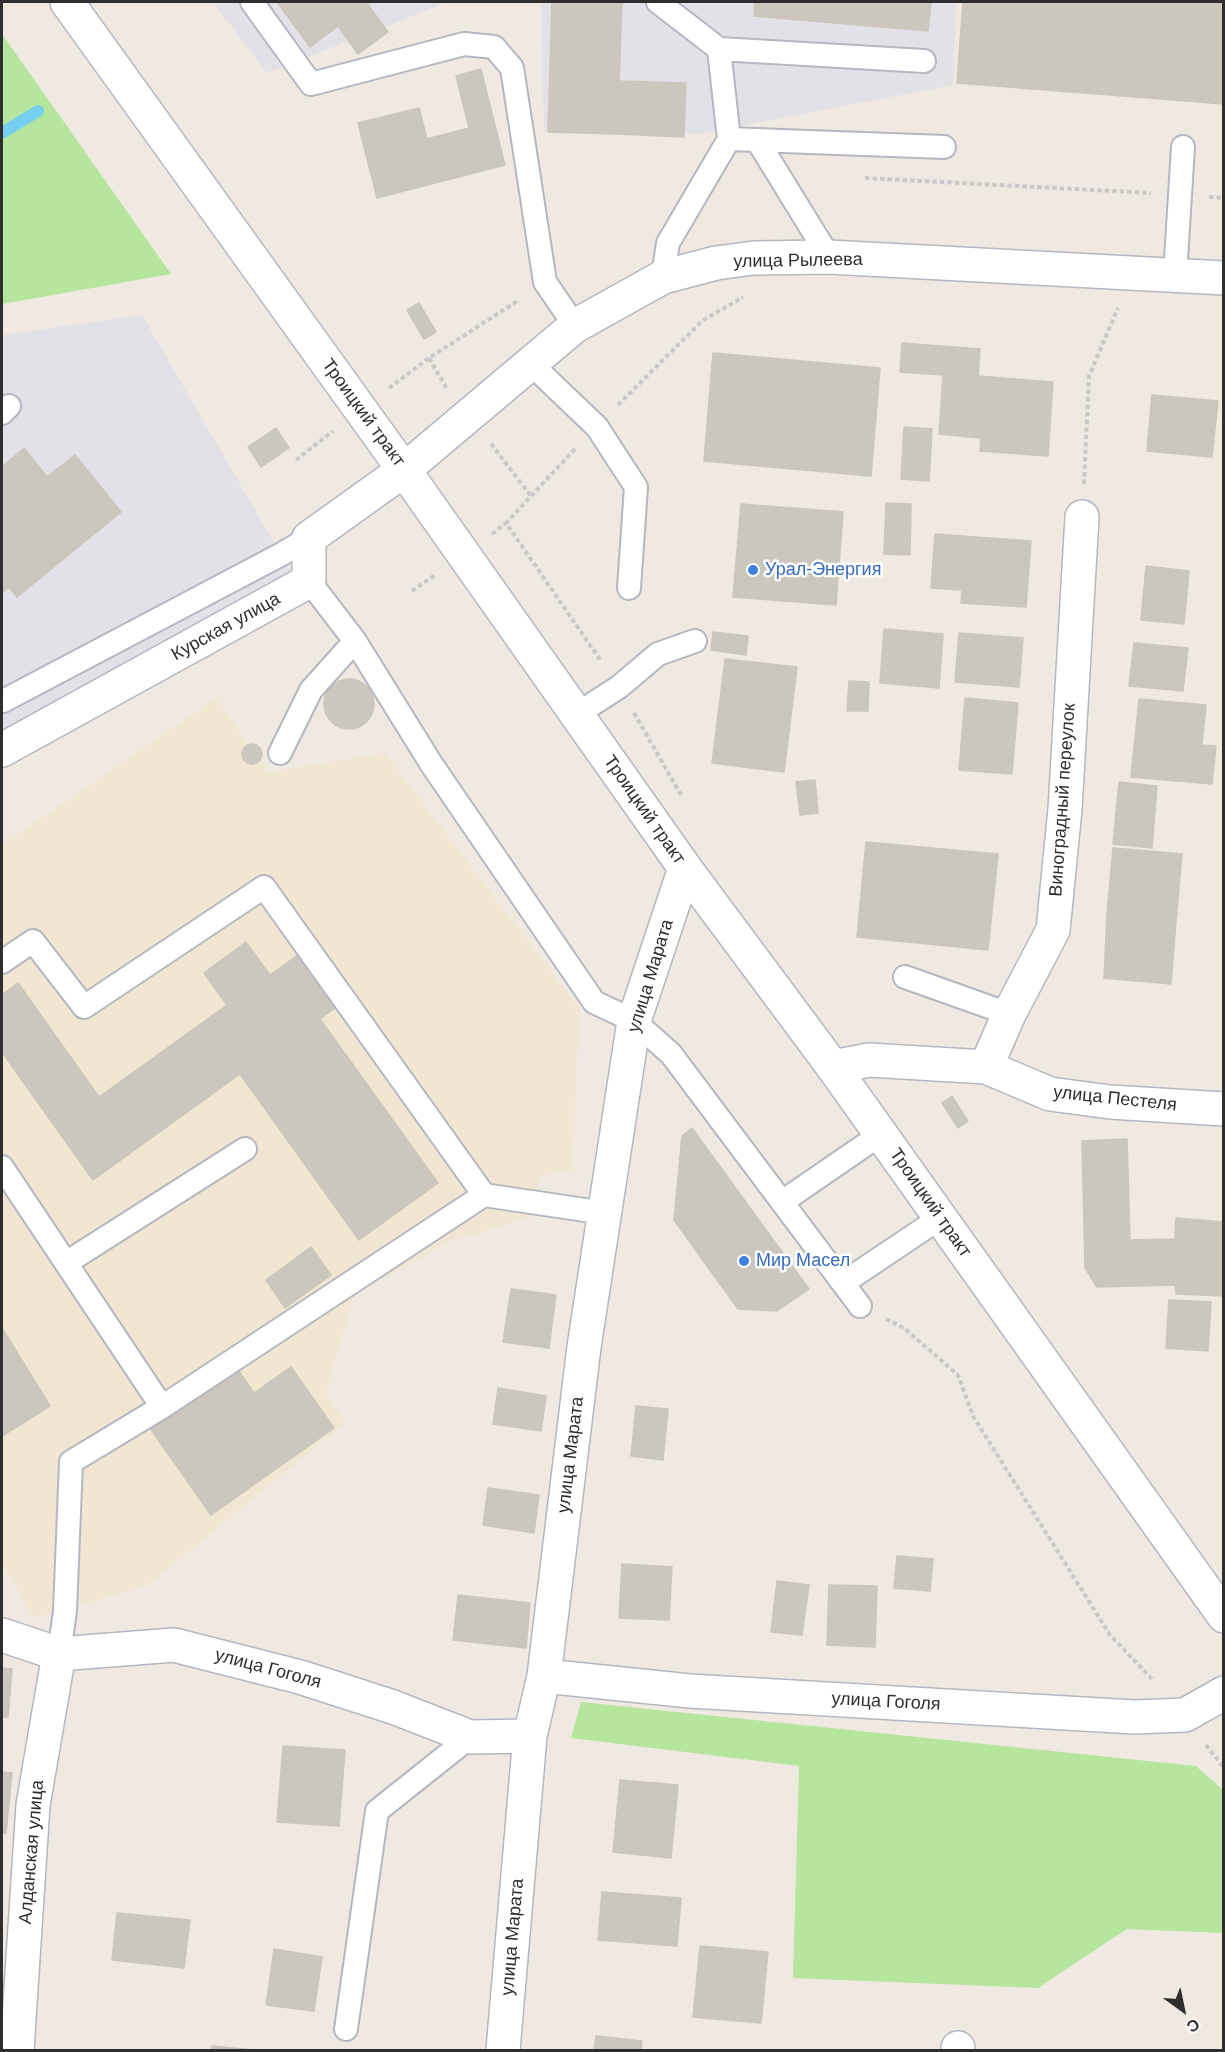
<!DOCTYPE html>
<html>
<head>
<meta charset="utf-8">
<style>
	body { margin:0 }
	#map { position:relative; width:1225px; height:2052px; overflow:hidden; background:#efe9e1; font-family:Helvetica,sans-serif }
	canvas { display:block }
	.frame { position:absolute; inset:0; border:3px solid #2e2e2e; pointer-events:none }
	.north { position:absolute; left:1153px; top:1980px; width:60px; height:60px; -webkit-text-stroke:4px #fff; paint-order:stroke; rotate:147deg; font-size:16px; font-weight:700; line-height:24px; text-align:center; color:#2e2e2e }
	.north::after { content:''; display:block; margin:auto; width:21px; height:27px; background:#2e2e2e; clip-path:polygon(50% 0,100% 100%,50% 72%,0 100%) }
</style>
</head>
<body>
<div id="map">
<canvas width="1225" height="2052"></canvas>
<div class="frame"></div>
<div class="north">С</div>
</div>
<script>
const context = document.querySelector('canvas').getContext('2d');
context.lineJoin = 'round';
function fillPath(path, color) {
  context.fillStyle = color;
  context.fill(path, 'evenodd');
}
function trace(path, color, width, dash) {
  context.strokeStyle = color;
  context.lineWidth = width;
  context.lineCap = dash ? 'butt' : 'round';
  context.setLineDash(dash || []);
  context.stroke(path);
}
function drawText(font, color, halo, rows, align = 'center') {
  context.font = font + ' Helvetica,sans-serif';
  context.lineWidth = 5;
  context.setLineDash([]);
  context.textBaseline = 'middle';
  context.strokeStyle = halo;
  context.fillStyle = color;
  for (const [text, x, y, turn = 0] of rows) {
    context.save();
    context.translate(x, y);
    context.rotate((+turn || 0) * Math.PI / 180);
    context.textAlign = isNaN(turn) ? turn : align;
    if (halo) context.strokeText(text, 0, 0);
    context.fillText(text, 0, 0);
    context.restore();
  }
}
const industrial = new Path2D(`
	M 213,2 L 448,2 L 267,73 Z
	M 541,2 L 956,2 L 953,85 L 698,134 L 544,131 Z
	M 142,315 L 291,572 L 2,730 L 2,335 Z`);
const education = new Path2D(`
	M 216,698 L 268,772 L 385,753 L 579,1008 L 573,1170 L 539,1176 L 528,1218 L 449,1242 L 354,1295 L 326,1392 L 346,1422 L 147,1586 L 34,1618 L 2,1563 L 2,845 Z`);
const green = new Path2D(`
	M 2,34 L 171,274 L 2,304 Z
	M 581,1702 L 1196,1766 L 1223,1790 L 1223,1933 L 1127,1929 L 1038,1988 L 793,1978 L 799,1766 L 571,1738 Z`);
const stream = new Path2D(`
	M 2,133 L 38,111`);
const building = new Path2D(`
	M 277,2 L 366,2 L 388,32 L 358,54 L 338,26 L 310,47 Z
	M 552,2 L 622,2 L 617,134 L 548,132 Z
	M 755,2 L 931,2 L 928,31 L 754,16 Z
	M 963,2 L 1224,2 L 1224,104 L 957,83 Z
	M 481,69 L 505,165 L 377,198 L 358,123 L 419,108 L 427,139 L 469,128 L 456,76 Z
	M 619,81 L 686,83 L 684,137 L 617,134 Z
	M 419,303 L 436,332 L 424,339 L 407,310 Z
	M 902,343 L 980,349 L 978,376 L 1053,382 L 1048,456 L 980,451 L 981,438 L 939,434 L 943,375 L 900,372 Z
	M 713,353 L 880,368 L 871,476 L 704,461 Z
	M 1152,395 L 1218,401 L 1212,457 L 1147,451 Z
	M 904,427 L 932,429 L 929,481 L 901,479 Z
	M 276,428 L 289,448 L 261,467 L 248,447 Z
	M 24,448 L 47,477 L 75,455 L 121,512 L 17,597 L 9,587 L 2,593 L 2,467 Z
	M 886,503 L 911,504 L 910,555 L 884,554 Z
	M 741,504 L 843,512 L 836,605 L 733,597 Z
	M 935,534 L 1031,541 L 1026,607 L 961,603 L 962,590 L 931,588 Z
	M 1146,566 L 1189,571 L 1184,624 L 1141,620 Z
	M 884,629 L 943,634 L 939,688 L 880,683 Z
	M 713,632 L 748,636 L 746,655 L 711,650 Z
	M 959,633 L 1023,638 L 1019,687 L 955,682 Z
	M 1134,643 L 1188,648 L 1183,691 L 1129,686 Z
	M 725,659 L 797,667 L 784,772 L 712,763 Z
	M324 704a25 25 0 1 1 50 0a25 25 0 1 1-50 0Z
	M 849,681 L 869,682 L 868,711 L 847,711 Z
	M 965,698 L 1018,703 L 1012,774 L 959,770 Z
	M 1139,699 L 1206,705 L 1202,745 L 1216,746 L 1212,784 L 1131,777 Z
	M242 754a10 10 0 1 1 20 0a10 10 0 1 1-20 0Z
	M 815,780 L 818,813 L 800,815 L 796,782 Z
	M 1119,782 L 1157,786 L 1152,848 L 1113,844 Z
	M 866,842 L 998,854 L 988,950 L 857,937 Z
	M 1113,848 L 1182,854 L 1176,921 L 1107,915 Z
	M 1107,915 L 1176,921 L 1104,978 Z
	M 1176,921 L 1171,984 L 1104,978 Z
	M 246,942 L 270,975 L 298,955 L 336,1007 L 320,1019 L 438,1183 L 359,1240 L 240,1074 L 93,1180 L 2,1052 L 2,995 L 18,983 L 99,1097 L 227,1005 L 204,973 Z
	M 952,1096 L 968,1121 L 958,1128 L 942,1103 Z
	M 692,1128 L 809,1289 L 777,1311 L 738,1309 L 674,1220 L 682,1136 Z
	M 1127,1139 L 1130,1240 L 1175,1239 L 1176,1218 L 1224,1222 L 1224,1296 L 1176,1294 L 1175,1285 L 1097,1287 L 1085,1268 L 1082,1141 Z
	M 311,1247 L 331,1275 L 285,1308 L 266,1280 Z
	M 511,1289 L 556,1295 L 549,1348 L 503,1342 Z
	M 1169,1300 L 1211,1302 L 1208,1351 L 1166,1348 Z
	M 2,1328 L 50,1406 L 2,1436 Z
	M 236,1367 L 254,1393 L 291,1367 L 334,1428 L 211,1515 L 150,1428 Z
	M 498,1388 L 546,1396 L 541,1431 L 493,1424 Z
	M 636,1406 L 668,1409 L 663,1460 L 631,1456 Z
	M 488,1488 L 539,1495 L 534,1533 L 483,1525 Z
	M 897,1556 L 933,1559 L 930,1591 L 894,1588 Z
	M 622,1564 L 672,1567 L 669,1620 L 619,1618 Z
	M 777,1581 L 809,1585 L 802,1635 L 771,1632 Z
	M 829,1585 L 877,1586 L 875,1647 L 827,1645 Z
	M 458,1595 L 530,1603 L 526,1648 L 453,1640 Z
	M 2,1668 L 12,1669 L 8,1717 L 2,1717 Z
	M 283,1746 L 345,1750 L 339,1826 L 277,1822 Z
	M 2,1772 L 12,1773 L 6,1833 L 2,1833 Z
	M 620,1780 L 678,1785 L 671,1858 L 613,1852 Z
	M 602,1892 L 681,1898 L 677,1946 L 598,1940 Z
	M 117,1913 L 190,1920 L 184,1968 L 112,1960 Z
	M 700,1946 L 768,1952 L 761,2023 L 693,2017 Z
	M 274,1949 L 322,1957 L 314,2011 L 266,2005 Z
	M 596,2036 L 642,2041 L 641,2050 L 594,2050 Z
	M 212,2046 L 254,2050 L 211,2050 Z`);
const path = new Path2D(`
	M 865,178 L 1151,193
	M 1209,197 L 1224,198
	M 429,358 L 447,389
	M 389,388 L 429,358 L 519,300
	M 618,405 L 702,321 L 743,297
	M 491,444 L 531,496
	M 575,449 L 506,523 L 601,661
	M 296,460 L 333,431
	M 1084,484 L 1089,376 L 1118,308
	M 492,534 L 506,523
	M 412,591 L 435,575
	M 634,713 L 681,795
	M 886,1319 L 904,1328 L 958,1375 L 973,1416 L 1110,1635 L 1152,1679
	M 1206,1745 L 1224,1768`);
const service = new Path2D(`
	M 252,2 L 311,84 L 464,44 L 494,47 L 512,68 L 545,282 L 575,326
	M 658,2 L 719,49 L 729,139 L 668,243 L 663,277
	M 719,49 L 924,61
	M 729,139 L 944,147
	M 757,140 L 829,257
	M 1175,275 L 1183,147
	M 530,363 L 597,427 L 636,487 L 629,588
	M 2,413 L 9,406
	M 309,581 L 355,641 L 432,765 L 594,1002 L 634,1021 L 671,1054 L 860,1306
	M 2,700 L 3,701 L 280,555 L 309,538
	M 577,714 L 619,687 L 658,654 L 695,641
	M 280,753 L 311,690 L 355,641
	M 2,962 L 33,941 L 84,1007 L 264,887 L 484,1195 L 605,1213
	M 905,977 L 1009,1014
	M 2,1167 L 162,1407 L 484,1195
	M 782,1202 L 881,1134
	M 66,1263 L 245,1149
	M 843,1283 L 940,1218
	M 59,1654 L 65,1611 L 71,1462 L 162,1407
	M 346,2029 L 377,1811 L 470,1737`);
const minor = new Path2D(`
	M 2,750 L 309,581 L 309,538 L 404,470
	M 833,1067 L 869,1060 L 986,1067 L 1050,1094 L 1110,1102 L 1224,1109
	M 986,1067 L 1009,1014 L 1053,930 L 1065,809 L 1082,517
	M 2,1635 L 59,1654 L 174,1645 L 300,1677 L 393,1707 L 470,1737 L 530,1736
	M 544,1676 L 690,1691 L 1134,1717 L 1185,1715 L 1224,1693
	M 17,2050 L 33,1805 L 59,1654
	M 503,2050 L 530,1736 L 544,1676 L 584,1347 L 634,1021 L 685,868
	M 958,2050 L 958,2048`);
const tertiary = new Path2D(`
	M 404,470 L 575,326 L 663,277 L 716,263 L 754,258 L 829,257 L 1224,278`);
const secondary = new Path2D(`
	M 67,2 L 404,470 L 685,868 L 833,1067 L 1224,1616`);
const markers = [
	[753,570,6,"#3f7fe0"],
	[744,1261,6,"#3f7fe0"]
];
const streetNames = [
	["улица Рылеева",798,261,-1],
	["Троицкий тракт",363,413,54],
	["Курская улица",226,627,-29],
	["Виноградный переулок",1063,800,-86],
	["Троицкий тракт",644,810,55],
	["улица Марата",651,976,-73],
	["улица Пестеля",1115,1099,6],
	["Троицкий тракт",930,1203,55],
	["улица Марата",571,1455,-83],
	["улица Гоголя",268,1669,15],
	["улица Гоголя",886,1702,3],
	["Алданская улица",32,1852,-85],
	["улица Марата",513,1937,-85]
];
const shopNames = [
	["Урал-Энергия",765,570],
	["Мир Масел",756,1261]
];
fillPath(industrial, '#e3e1e8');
fillPath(education, '#f0e6d1');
fillPath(green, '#b6e59e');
trace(stream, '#75cff0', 12);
fillPath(building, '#cbc7bf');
trace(building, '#cbc5ba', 1.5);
trace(service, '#b4b7c1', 26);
trace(minor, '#b4b7c1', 36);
trace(tertiary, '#b4b7c1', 36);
trace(secondary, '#b4b7c1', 36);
trace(path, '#c9c9c9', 4, [4.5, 3]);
trace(service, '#fff', 22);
trace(minor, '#fff', 33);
trace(tertiary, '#fff', 33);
trace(secondary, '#fff', 33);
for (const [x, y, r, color] of markers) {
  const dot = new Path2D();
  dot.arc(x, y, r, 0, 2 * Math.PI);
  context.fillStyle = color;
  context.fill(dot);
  trace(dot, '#fff', 2);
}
drawText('18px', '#2e2e2e', '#fff', streetNames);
drawText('18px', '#366cbe', '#fff', shopNames, 'left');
</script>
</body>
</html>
